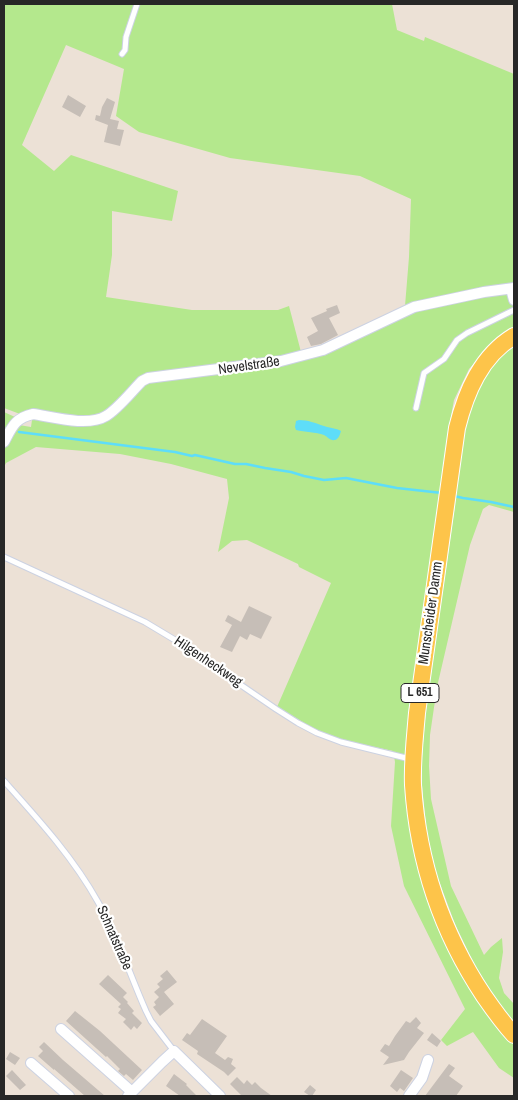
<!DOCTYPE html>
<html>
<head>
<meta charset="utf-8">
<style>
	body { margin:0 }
	#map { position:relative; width:518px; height:1100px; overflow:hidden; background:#ece1d6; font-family:"Archivo Narrow",sans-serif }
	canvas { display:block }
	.frame { position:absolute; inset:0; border:5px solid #272727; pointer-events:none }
</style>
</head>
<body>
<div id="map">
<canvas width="518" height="1100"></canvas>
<div class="frame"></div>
</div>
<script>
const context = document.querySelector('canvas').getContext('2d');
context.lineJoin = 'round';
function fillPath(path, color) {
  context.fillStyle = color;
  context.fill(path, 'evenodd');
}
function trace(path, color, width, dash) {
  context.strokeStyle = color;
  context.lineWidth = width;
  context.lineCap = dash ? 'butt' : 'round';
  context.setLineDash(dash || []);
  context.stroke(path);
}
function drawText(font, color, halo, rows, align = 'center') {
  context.font = font + ' "Archivo Narrow",sans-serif';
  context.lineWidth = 4.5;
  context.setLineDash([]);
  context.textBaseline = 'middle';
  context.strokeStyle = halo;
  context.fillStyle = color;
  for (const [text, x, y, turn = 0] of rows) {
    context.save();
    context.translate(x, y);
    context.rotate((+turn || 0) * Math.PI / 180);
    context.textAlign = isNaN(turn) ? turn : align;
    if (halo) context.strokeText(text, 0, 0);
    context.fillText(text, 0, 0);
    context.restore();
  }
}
const green = new Path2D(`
	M 4,4 L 392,4 L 397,30 L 424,41 L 425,37 L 514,74 L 514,284 L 509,287 L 514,308 L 514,328 L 493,343 L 469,369 L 454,400 L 449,427 L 467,414 L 484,375 L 503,355 L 514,347 L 514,512 L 489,505 L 483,509 L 470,545 L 437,687 L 430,735 L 429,766 L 431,799 L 451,886 L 484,955 L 491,947 L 502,938 L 503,952 L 499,978 L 504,993 L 514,1004 L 514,1024 L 504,1012 L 475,966 L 455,924 L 436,873 L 427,835 L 422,786 L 422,757 L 426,708 L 455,505 L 439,503 L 409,714 L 416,856 L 435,921 L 470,987 L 505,1036 L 514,1045 L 514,1078 L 499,1068 L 473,1032 L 447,1046 L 441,1040 L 465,1009 L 404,886 L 391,826 L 395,762 L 393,751 L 347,741 L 318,731 L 277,707 L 331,583 L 299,567 L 298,564 L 247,540 L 232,541 L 218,552 L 229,498 L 227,479 L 171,464 L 120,454 L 36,447 L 6,463 L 4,467 L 4,412 L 15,417 L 19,425 L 31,427 L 33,413 L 20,414 L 4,408 ZM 66,45 L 124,69 L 116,116 L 139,132 L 230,158 L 360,176 L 411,199 L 409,257 L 405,306 L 308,356 L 149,379 L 281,359 L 301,352 L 289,306 L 278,310 L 192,310 L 106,297 L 112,255 L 112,211 L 172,221 L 178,191 L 71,155 L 54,171 L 22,145 Z`);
const water = new Path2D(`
	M 299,420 C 308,420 315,423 324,426 C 330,428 336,428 341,431 C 340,434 339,439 335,440 C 330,441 328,437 324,435 C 316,432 305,432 296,430 L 295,427 L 296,421 Z`);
const stream = new Path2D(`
	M 19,432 L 175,452 L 192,456 L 195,455 L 235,464 L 246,464 L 265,468 L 291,472 L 304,476 L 324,480 L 346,478 L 397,488 L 442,493
	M 454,496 L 463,498 L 491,502 L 514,507`);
const building = new Path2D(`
	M 68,95 L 86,106 L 80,117 L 62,107 Z
	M 107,98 L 115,102 L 110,119 L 119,121 L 117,129 L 124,130 L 120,146 L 104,142 L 108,125 L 95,120 L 96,115 L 100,116 L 102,107 Z
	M 337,305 L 340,313 L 329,318 L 338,335 L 321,344 L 311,346 L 307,337 L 318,331 L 311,318 L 327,311 L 326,309 Z
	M 249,606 L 272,617 L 261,639 L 250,634 L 247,640 L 240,636 L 232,652 L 220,647 L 232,625 L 225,621 L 228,615 L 241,622 Z
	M 167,970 L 177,982 L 164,992 L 174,1004 L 160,1016 L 153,1007 L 156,1005 L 154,1002 L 159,997 L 154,992 L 160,987 L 157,984 L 163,979 L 160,976 Z
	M 108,975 L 127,993 L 123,997 L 128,1002 L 127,1003 L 134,1011 L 132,1013 L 142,1023 L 137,1029 L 134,1026 L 131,1030 L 123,1022 L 126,1019 L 118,1013 L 121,1009 L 118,1007 L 121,1004 L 99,984 Z
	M 75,1011 L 100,1031 L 142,1070 L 133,1080 L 126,1074 L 124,1076 L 118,1071 L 120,1069 L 107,1056 L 106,1057 L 66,1021 Z
	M 416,1017 L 421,1023 L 417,1028 L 424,1033 L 409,1052 L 404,1060 L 383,1065 L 389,1057 L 380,1051 L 385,1044 L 389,1046 L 395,1036 L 406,1021 L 410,1023 Z
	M 202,1019 L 227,1036 L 215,1053 L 225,1060 L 228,1057 L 233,1059 L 231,1064 L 236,1068 L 228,1076 L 224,1072 L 197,1054 L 198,1051 L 182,1040 L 187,1033 L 190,1035 Z
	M 432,1033 L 441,1041 L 437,1047 L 427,1040 Z
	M 44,1042 L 63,1060 L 105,1096 L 85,1096 L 54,1069 L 54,1070 L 38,1056 L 43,1051 L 39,1047 Z
	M 10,1052 L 20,1058 L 15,1065 L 6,1059 Z
	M 449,1064 L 455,1068 L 449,1076 L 463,1086 L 456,1096 L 425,1096 Z
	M 12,1070 L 26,1085 L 20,1090 L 6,1076 Z
	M 401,1070 L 413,1078 L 404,1091 L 400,1088 L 397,1092 L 390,1086 Z
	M 174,1074 L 187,1084 L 186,1085 L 197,1096 L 180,1096 L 166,1086 Z
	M 237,1077 L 244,1084 L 247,1080 L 252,1085 L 255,1082 L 261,1088 L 272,1096 L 242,1096 L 230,1084 Z
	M 310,1085 L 316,1090 L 312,1096 L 310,1096 L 304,1092 Z`);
const service = new Path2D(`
	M 122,54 L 125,50 L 126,37 L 137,4
	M 416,408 L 424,373 L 444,359 L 457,340 L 467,333 L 514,310
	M 4,557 L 145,622 L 175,640 L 276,709 L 298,723 L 317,733 L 341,742 L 410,759
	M 4,781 C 38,819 73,857 98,902 C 118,937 130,975 146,1011 L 151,1021 L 174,1051`);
const minor = new Path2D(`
	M 511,289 L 514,300
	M 4,442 C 12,427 15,418 33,414 C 53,417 88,427 106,416 C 118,409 132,391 142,381 L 148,378 L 281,361 L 323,350 L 414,307 L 484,292 L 514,288
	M 61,1029 L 132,1092
	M 31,1063 L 69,1096
	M 128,1096 L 162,1062 L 174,1051 L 220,1096
	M 409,1096 L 422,1078 L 428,1060`);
const primary = new Path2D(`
	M 514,336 C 481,356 466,392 457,428 L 417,713 C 415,737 412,761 413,785 C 418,861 442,933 484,996 C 493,1009 503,1023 514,1035`);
const shields = [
	[420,693,38]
];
const shieldNames = [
	["L 651",420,693]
];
const streetNames = [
	["Nevelstraße",249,366,-8],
	["Munscheider Damm",431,613,-82],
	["Hilgenheckweg",208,662,34],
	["Schnatstraße",114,938,66]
];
fillPath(green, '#b4e88d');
fillPath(water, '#5eddf9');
trace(stream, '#5eddf9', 2.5);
fillPath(building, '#c6beb7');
trace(service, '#ccd2e2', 7);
trace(minor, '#ccd2e2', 12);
trace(primary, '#fff', 18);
trace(service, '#fff', 5);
trace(minor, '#fff', 10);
trace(primary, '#fdc44a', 16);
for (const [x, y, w] of shields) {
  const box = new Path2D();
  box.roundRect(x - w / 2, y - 9.5, w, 19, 4);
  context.fillStyle = '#fff';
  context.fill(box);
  trace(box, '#272727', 1);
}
drawText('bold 12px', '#272727', null, shieldNames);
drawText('14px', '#272727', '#fff', streetNames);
</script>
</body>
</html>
